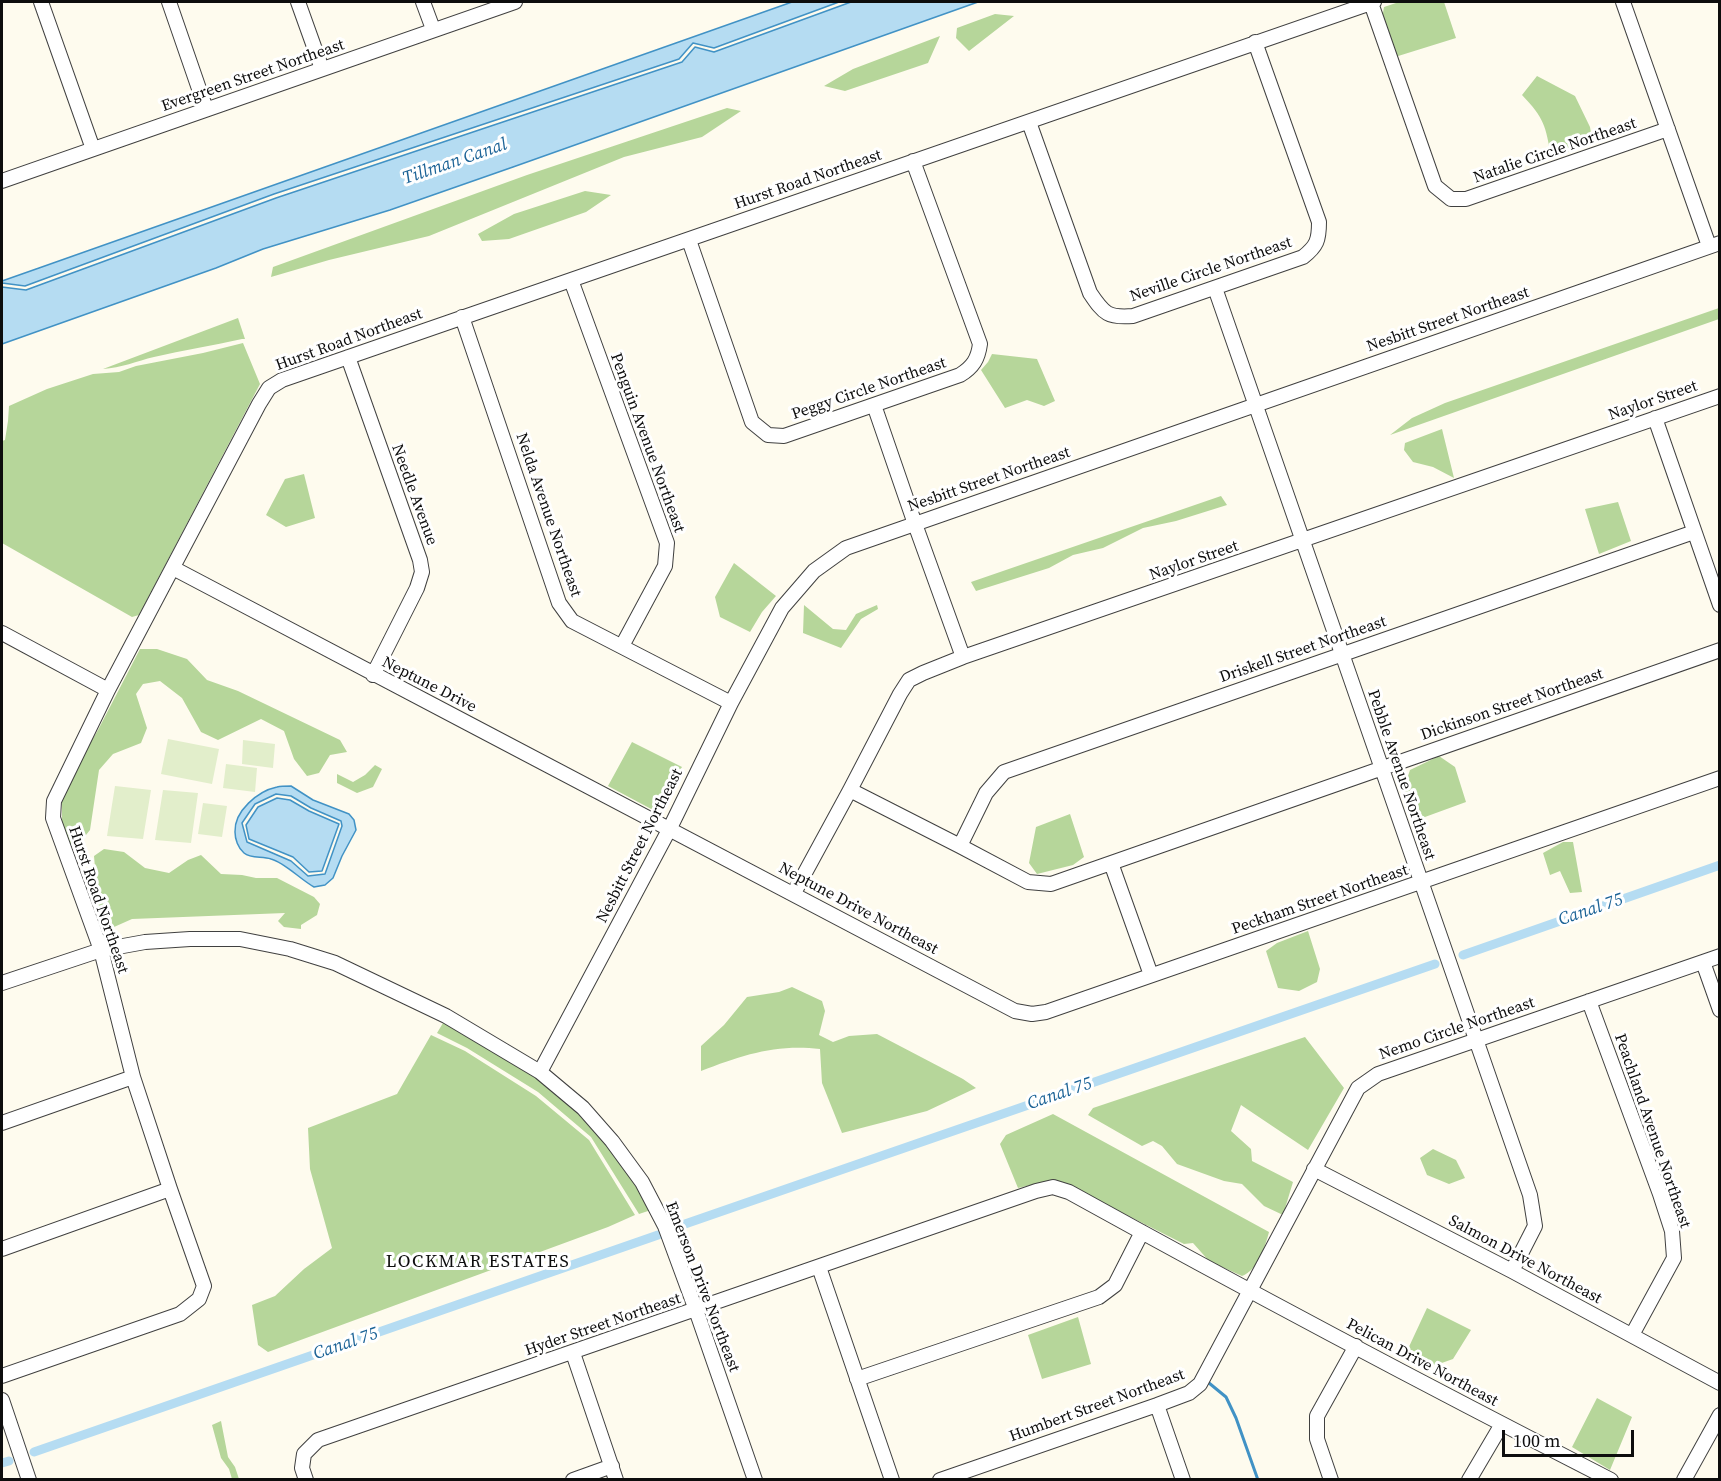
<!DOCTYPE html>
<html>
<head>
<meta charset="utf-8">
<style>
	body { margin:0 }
	#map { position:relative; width:1721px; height:1481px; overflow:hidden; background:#fefbee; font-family:"Source Serif 4",serif }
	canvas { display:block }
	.frame { position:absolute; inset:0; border:3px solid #0d0d0d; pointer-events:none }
	.scale { position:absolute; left:1502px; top:1430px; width:132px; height:27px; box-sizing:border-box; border:3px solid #0d0d0d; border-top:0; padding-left:8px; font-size:18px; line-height:21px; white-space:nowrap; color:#0d0d0d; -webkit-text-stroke:4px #fff; paint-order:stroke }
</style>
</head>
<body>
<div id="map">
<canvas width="1721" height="1481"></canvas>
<div class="frame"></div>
<div class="scale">100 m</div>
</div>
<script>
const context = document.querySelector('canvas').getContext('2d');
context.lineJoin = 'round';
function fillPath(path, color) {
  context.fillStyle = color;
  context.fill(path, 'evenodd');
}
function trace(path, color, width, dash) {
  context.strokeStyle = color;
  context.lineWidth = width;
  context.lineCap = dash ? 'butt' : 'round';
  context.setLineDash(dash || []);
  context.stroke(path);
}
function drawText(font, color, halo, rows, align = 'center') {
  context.font = font + ' "Source Serif 4",serif';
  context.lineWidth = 6;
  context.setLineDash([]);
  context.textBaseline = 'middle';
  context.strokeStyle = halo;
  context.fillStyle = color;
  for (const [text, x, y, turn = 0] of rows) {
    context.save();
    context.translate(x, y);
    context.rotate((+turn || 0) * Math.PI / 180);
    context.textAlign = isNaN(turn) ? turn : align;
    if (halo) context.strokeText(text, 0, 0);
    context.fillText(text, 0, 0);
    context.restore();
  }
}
const forest = new Path2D(`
	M 1399,2 L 1444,2 L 1456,38 L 1395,57 L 1382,19 L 1384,7 Z
	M 995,14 L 1014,16 L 969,51 L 956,38 L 957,28 Z
	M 940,36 L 928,63 L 845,91 L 824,86 L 853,69 Z
	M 1537,76 L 1575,96 L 1590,127 L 1593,144 L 1551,157 C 1546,126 1544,118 1522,95 Z
	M 727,108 L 741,111 L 702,137 L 624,157 L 429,236 L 329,260 L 271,277 L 273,267 L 527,175 Z
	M 585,191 L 611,195 L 586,212 L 509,239 L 482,241 L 478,234 L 514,214 Z
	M 1719,308 L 1719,319 L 1390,435 L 1412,418 L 1445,403 Z
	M 238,318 L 245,339 L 242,339 C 212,346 183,350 154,357 C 137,361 121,368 103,369 Z
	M 243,343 L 260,384 L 139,615 L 132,617 L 2,543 L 2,441 L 5,440 L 8,421 L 9,406 L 47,389 L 93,374 L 119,372 L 136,366 L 203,353 Z
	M 992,354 L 1037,359 L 1055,401 L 1044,406 L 1027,400 L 1005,408 L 981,370 L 988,362 Z
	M 1442,429 L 1454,478 L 1433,467 L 1413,462 L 1404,450 L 1405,443 Z
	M 304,474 L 315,518 L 286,527 L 266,515 L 285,479 Z
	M 1221,496 L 1227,505 L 1176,521 L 1143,528 L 1103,548 L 1073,555 L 1049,568 L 976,591 L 971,582 Z
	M 1618,502 L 1631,541 L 1599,554 L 1585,509 Z
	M 734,563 L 776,596 L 762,612 L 750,632 L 720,617 L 715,597 Z
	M 804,605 L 833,629 L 846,630 L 856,614 L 877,605 L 878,609 L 861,619 L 841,648 L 803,633 Z
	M 140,649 L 157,649 L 187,659 L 207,680 L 238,691 L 340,740 L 347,752 L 330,755 L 319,773 L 307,776 L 294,759 L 284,731 L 261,719 L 218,740 L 201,732 L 182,698 L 160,681 L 143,684 L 136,694 L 147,728 L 141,743 L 113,754 L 99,770 L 90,830 L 77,846 L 68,844 L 62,823 L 62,799 L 70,778 L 98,730 Z
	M 632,742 L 682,767 L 655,811 L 608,786 Z
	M 1439,756 L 1455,767 L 1466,802 L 1414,821 L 1402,794 L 1410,770 Z
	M 375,765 L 382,769 L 373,787 L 357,793 L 337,783 L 337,774 L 353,782 L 365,775 Z
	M 1070,814 L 1084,857 L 1073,865 L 1037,874 L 1029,863 L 1036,827 Z
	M 1563,842 L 1573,842 L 1582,892 L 1570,893 L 1560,871 L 1550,875 L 1543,853 Z
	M 104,849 L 124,852 L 145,868 L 169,873 L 188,860 L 201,855 L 221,874 L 242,875 L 256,878 L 277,878 L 314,897 L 320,904 L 317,915 L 301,925 L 301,929 L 284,927 L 278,921 L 285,913 L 132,919 L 114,927 L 106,923 L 99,912 L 94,856 Z
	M 1308,931 L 1320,969 L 1317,982 L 1299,991 L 1278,988 L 1266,951 L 1277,943 Z
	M 792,987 L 822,1001 L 825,1011 L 819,1035 L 833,1042 L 849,1036 L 877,1034 L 963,1079 L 976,1088 L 927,1111 L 842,1133 L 822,1083 L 820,1049 C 775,1044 743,1055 701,1071 L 701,1046 L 724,1025 L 747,997 L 779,992 Z
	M 443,1020 L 538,1076 L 580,1112 L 609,1145 L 638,1185 L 651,1210 L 639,1214 L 591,1137 L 538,1092 L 467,1048 L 437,1033 L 443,1023 Z
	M 431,1035 L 465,1051 L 536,1096 L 589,1140 L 635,1215 L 608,1227 L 268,1352 L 258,1345 L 252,1305 L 275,1296 L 304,1269 L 332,1248 L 310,1169 L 308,1128 L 397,1094 Z
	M 1305,1037 L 1344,1088 L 1308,1150 L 1241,1105 L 1231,1131 L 1251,1149 L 1252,1161 L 1293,1182 L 1283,1215 L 1264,1206 L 1242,1184 L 1224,1181 L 1177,1164 L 1162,1146 L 1153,1141 L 1142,1146 L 1088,1115 L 1093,1108 Z
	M 1053,1114 L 1269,1232 C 1265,1247 1258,1270 1242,1276 L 1209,1261 L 1193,1243 L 1184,1244 L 1077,1190 L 1044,1182 L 1018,1188 L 1000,1144 L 1006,1135 Z
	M 1433,1149 L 1456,1160 L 1465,1178 L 1449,1184 L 1427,1175 L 1420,1158 Z
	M 1427,1308 L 1471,1330 L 1453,1359 L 1436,1365 L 1418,1361 L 1407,1351 Z
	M 1078,1317 L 1091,1364 L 1042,1379 L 1028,1335 Z
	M 1597,1398 L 1632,1417 L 1610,1470 L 1572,1447 Z
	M 221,1421 L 228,1457 L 235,1467 L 239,1479 L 232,1479 L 229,1469 L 221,1458 L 212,1425 Z`);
const pitch = new Path2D(`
	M 168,739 L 219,749 L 212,784 L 161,774 Z
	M 243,740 L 275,744 L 273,768 L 242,764 Z
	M 226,764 L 257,768 L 255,792 L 223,788 Z
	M 115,786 L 151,790 L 143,839 L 107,836 Z
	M 163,790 L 198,793 L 191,843 L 155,840 Z
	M 203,803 L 227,806 L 222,837 L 198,834 Z`);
const water = new Path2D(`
	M 792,2 L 839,2 L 714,48 L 693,43 L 679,59 L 274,194 L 25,286 L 2,283 L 2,281 L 39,268 Z
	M 851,2 L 978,2 L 513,167 L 390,210 L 263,249 L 216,268 L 2,344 L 2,287 L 26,290 L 276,198 L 682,62 L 695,47 L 714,52 Z
	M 291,786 L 313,800 L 349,814 L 354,820 L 356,830 L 342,856 L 333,878 L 325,885 L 314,887 C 301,880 284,862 271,859 C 262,856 251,859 244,853 C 238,848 235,839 235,832 C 234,811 258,791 277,787 C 281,786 287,786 291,786 ZM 276,794 L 291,796 L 311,808 L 341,821 L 342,826 L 325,874 L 308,876 L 291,861 L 247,842 L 242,823 L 255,804 Z
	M 277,798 L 290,800 L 309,811 L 339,824 L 322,871 L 309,872 L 293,857 L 249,839 L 246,825 L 258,807 Z`);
const stream = new Path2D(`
	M 1209,1383 L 1226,1397 L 1236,1418 L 1258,1480`);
const canal = new Path2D(`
	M 1463,955 L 1720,865
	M 685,1224 L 1435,964
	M 34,1452 L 658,1235
	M 2,1463 L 9,1461`);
const minor = new Path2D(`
	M 41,2 L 93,149
	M 169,2 L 206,109
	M 298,2 L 322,69
	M 423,2 L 433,29
	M 1623,2 L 1709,246
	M 1371,3 L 1435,186 L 1451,199 L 1466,199 L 1668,129
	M 1029,122 L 1090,293 C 1104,314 1108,318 1133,316 L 1303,257 C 1317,246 1319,240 1319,222 L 1255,42
	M 2,181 L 515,2
	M 689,240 L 752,422 L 768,435 L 784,436 L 960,375 C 973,367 978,359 980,344 L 913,161
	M 571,280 L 667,543 L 665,566 L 622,646
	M 1215,288 L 1530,1195 L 1535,1226 L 1512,1271
	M 462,317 L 559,603 L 572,621 L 731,703
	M 348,357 L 420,560 L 422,572 L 417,588 L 373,675
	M 874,405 L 915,524 L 963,657
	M 1655,418 L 1720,605
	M 173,568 C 453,717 735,861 1015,1011 L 1032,1014 L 1046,1012 L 1720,778
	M 2,633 L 108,690
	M 850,790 L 960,846 L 1028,882 L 1051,884 L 1720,650
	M 960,846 L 986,793 L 1004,772 L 1694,532
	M 1111,863 L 1151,975
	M 794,893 L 850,790 L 900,694 L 909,680 L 923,673 L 963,657 L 1720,396
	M 1703,962 L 1720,1010
	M 2,983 L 101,950 L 145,942 L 190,939 L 240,939 L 290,949 L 335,963 L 446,1016 L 540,1072 L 583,1108 L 612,1141 L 642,1182 L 665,1226 L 696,1310 L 755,1480
	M 1589,1001 L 1660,1194 L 1672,1231 L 1674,1258 L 1632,1335
	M 540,1072 L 670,828 L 731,703 L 782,608 L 814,571 L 846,548 L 1720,243
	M 2,1123 L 133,1077
	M 1314,1169 L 1512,1271 L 1720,1383
	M 2,1249 L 170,1189
	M 819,1267 L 892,1480
	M 573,1353 L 616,1480
	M 2,1376 L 180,1314 L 199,1299 L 204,1286 L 170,1189 L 133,1077 L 101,950 L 53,818 L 54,801 L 108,690 L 259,404 L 269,388 L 282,380 L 1374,2
	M 857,1379 L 1099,1297 L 1115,1285 L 1142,1232
	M 2,1400 L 29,1480
	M 1157,1405 L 1183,1480
	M 306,1480 L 302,1468 L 304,1454 L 318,1440 L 1036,1191 L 1053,1187 L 1069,1192 C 1248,1291 1429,1387 1611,1480
	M 573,1480 L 612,1466
	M 940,1480 L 1157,1405 L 1189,1393 L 1200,1384 L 1358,1088 L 1378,1074 L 1720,956
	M 1331,1480 L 1317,1439 L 1317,1416 L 1356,1346
	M 1469,1480 L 1502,1424
	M 1684,1480 L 1720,1415`);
const streetNames = [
	["Evergreen Street Northeast",253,76,-19],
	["Natalie Circle Northeast",1555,151,-19],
	["Hurst Road Northeast",808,180,-19],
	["Neville Circle Northeast",1211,270,-19],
	["Nesbitt Street Northeast",1448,320,-19],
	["Hurst Road Northeast",349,340,-20],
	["Peggy Circle Northeast",869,389,-19],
	["Naylor Street",1653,401,-19],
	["Penguin Avenue Northeast",647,443,70],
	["Nesbitt Street Northeast",989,480,-19],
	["Needle Avenue",414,495,70],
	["Nelda Avenue Northeast",548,515,71],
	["Naylor Street",1194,561,-19],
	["Driskell Street Northeast",1303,650,-19],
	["Neptune Drive",429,685,27],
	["Dickinson Street Northeast",1512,705,-19],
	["Pebble Avenue Northeast",1401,775,71],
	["Nesbitt Street Northeast",640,846,-63],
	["Hurst Road Northeast",98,900,71],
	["Peckham Street Northeast",1320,900,-19],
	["Neptune Drive Northeast",858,909,28],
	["Nemo Circle Northeast",1457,1029,-19],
	["Peachland Avenue Northeast",1652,1131,71],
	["Salmon Drive Northeast",1525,1260,28],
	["Emerson Drive Northeast",702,1287,69],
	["Hyder Street Northeast",603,1325,-19],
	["Pelican Drive Northeast",1422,1363,28],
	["Humbert Street Northeast",1097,1406,-20]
];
const waterNames = [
	["Tillman Canal",455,162,-19],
	["Canal 75",1591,910,-19],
	["Canal 75",1060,1094,-19],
	["Canal 75",346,1344,-19]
];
const neighbourhoodNames = [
	["LOCKMAR ESTATES",478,1262]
];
fillPath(forest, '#b6d69a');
fillPath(pitch, '#e2eecb');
fillPath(water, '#b5dcf2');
trace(water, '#4192c5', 1.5);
trace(stream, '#4192c5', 3);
trace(canal, '#b5dcf2', 9);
trace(minor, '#404040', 16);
trace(minor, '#fff', 14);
drawText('16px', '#0d0d0d', '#fff', streetNames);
drawText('italic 18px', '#1d6497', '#fff', waterNames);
context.letterSpacing = '1.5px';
drawText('18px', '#0d0d0d', '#fff', neighbourhoodNames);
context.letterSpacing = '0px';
</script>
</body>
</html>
